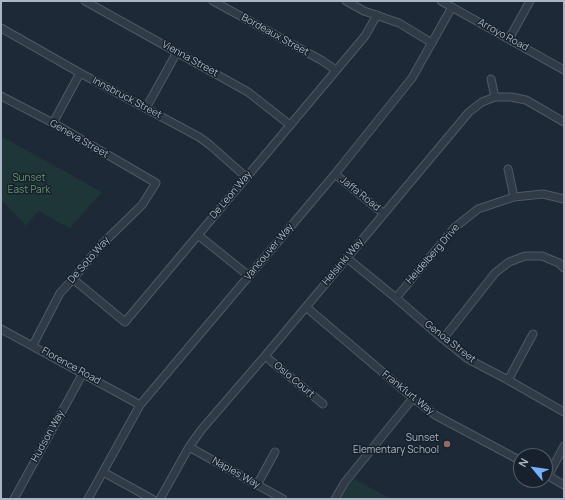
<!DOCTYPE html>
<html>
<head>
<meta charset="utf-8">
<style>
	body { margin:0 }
	#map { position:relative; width:565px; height:500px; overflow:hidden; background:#1d2937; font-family:Manrope,sans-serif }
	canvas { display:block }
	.frame { position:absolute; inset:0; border:2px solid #aab6c5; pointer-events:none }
	.north { position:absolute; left:513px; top:448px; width:40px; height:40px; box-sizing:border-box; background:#17202c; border:1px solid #525c69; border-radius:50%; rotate:299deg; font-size:11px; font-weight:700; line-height:16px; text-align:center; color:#aab6c5 }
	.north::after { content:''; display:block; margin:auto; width:14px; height:18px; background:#75afff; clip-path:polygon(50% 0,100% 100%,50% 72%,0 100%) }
</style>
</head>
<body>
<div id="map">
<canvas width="565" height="500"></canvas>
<div class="frame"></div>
<div class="north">N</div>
</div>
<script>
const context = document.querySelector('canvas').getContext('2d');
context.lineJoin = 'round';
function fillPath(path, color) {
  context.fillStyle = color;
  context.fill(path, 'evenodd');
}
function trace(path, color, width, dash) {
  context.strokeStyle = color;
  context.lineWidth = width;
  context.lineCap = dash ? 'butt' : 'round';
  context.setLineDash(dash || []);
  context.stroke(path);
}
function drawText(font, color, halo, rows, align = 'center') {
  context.font = font + ' Manrope,sans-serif';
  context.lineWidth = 3;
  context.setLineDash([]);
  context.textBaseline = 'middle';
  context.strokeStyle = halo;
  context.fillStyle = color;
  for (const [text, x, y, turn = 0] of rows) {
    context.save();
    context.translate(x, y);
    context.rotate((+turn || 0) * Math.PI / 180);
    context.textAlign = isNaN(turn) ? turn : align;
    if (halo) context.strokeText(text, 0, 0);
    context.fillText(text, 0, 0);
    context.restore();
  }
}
const green = new Path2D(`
	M 1,136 L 15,144 L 102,192 L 70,228 L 38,211 L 26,226 L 1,199 Z
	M 355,478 L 358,481 L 391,499 L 341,499 L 348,486 Z`);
const minor = new Path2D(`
	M 85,1 L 248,92 L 290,125
	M 213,1 L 321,60 L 336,70
	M 346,1 L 364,11 L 399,23 L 432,43
	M 441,1 L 564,70
	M 1,28 L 80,73 L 199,137 L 210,145 L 246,177
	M 509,39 L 530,1
	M 491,79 L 495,97
	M 1,96 L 53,123 L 156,183 L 142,205 L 101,245 L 73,279 L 60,293 L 33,345
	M 146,108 L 177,52
	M 53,123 L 80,73
	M 508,169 L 514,197
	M 335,174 L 384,214
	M 198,235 L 249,276
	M 347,258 L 396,298 L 443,339 L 468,359 L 508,380 L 564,412
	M 73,279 L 125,322 L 365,36 L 377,15
	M 396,298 L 454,228 L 478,209 L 514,197 L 543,194 L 564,199
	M 306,307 L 413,398 L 435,415 L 521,461
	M 1,329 L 140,405
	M 443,339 L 495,273 L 509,262 L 525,256 L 542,256 L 559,263 L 564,268
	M 265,356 L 323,404
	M 508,380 L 533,334
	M 189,447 L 283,499
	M 103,472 L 152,499
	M 545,474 L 564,485
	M 548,476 L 564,446
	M 257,485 L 275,452
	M 14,499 L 83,373
	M 88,499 L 140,405 L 335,174 L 412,78 L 452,7
	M 160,499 L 189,447 L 202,429 L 265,356 L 469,112 L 482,102 L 495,97 L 511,97 L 526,100 L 564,122
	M 335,499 L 345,482 L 413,398`);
const markers = [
	[447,444,4,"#8d6e63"]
];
const streetNames = [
	["Bordeaux Street",275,35,29],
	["Arroyo Road",503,35,29],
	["Vienna Street",190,59,29],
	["Innsbruck Street",127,98,28],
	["Geneva Street",79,139,30],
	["Jaffa Road",360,194,39],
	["De Leon Way",231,195,-50],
	["Vancouver Way",269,252,-50],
	["Heidelberg Drive",433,254,-49],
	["De Soto Way",89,260,-49],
	["Helsinki Way",343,262,-50],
	["Genoa Street",450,342,38],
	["Florence Road",71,366,29],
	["Oslo Court",294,380,40],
	["Frankfurt Way",408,393,39],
	["Hudson Way",48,436,-61],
	["Naples Way",236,473,29]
];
const parkNames = [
	["Sunset",29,178],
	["East Park",29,190]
];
const poiNames = [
	["Sunset",439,438],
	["Elementary School",439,450]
];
fillPath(green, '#1f3638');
trace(minor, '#4e5966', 9);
trace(minor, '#313b48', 7);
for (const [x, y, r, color] of markers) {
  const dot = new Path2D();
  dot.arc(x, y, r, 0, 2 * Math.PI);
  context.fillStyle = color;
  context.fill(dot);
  trace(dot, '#17202c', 1.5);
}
drawText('10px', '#aab6c5', '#17202c', streetNames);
drawText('10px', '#60976b', '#17202c', parkNames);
drawText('10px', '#aab6c5', '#17202c', poiNames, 'right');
</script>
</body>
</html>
